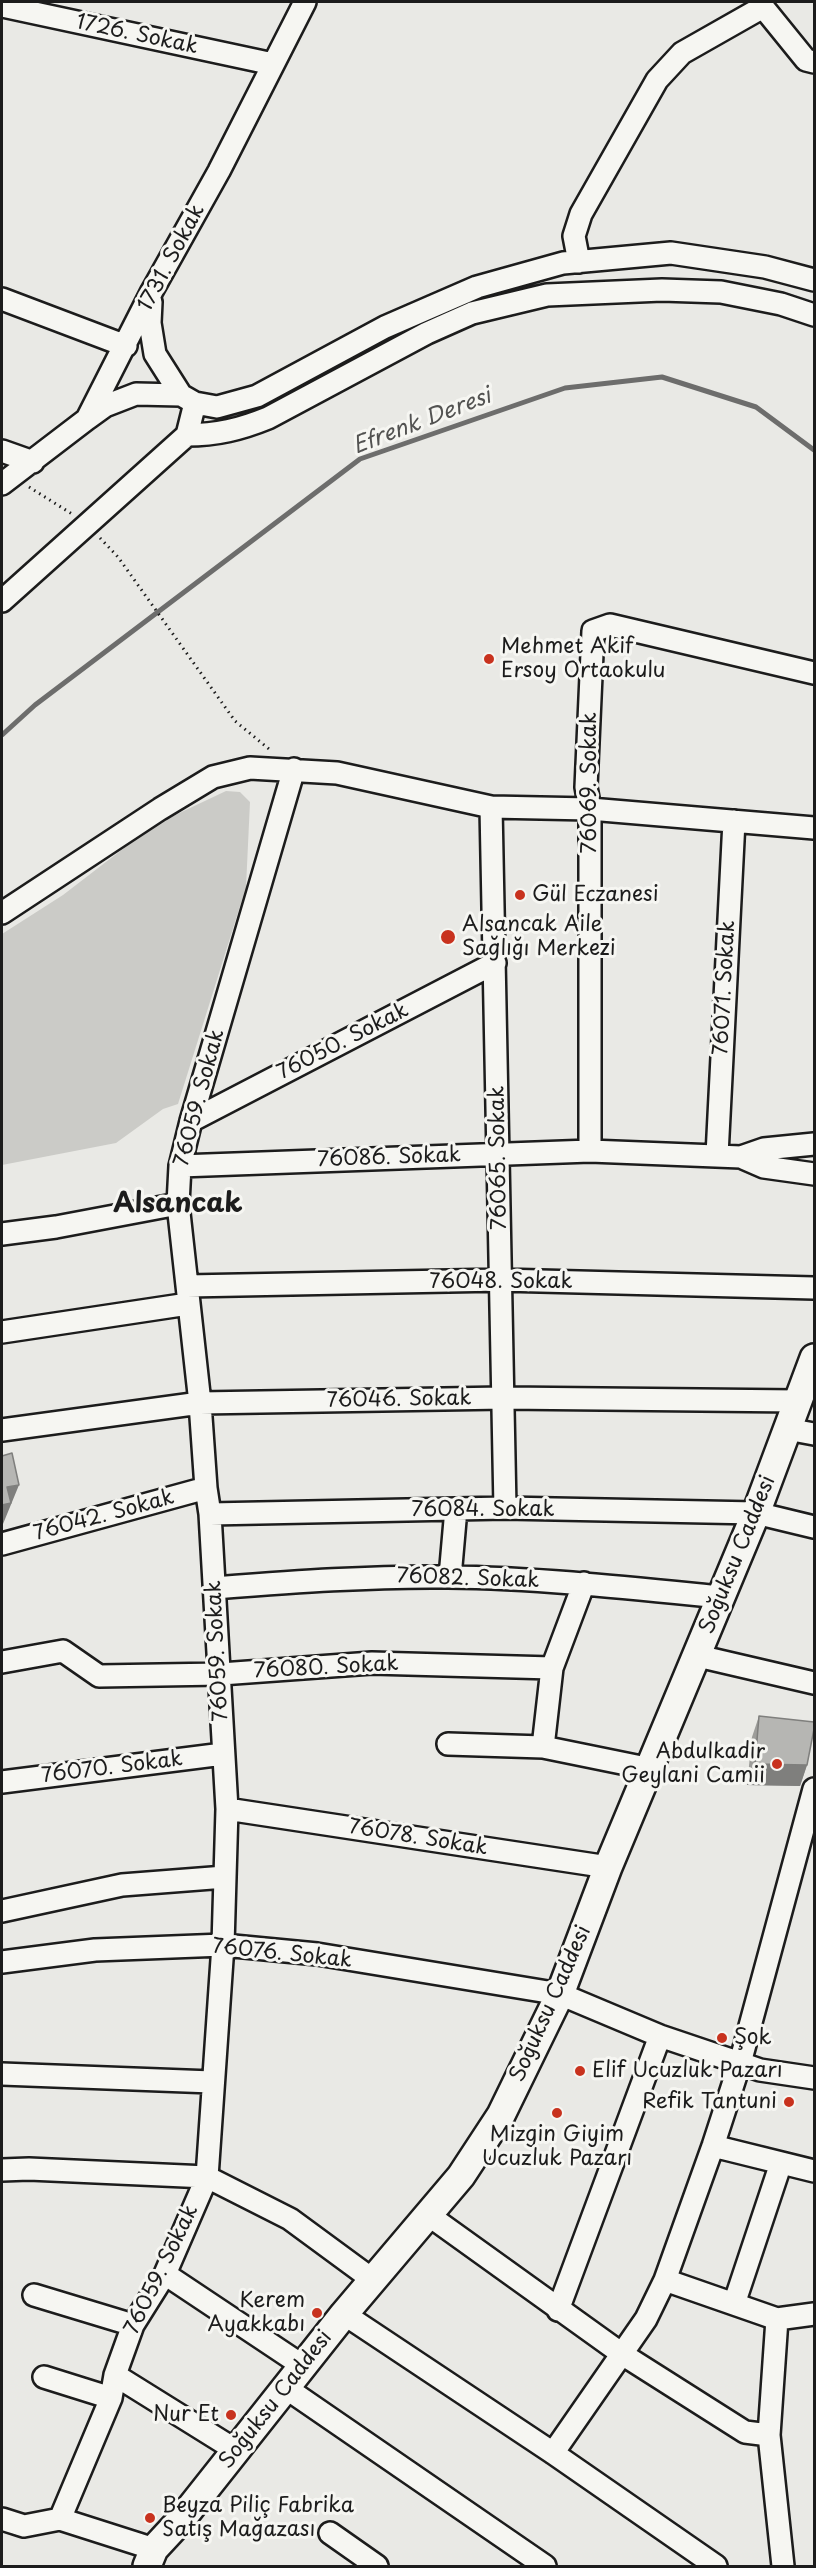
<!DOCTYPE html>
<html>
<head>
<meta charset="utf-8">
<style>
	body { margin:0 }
	#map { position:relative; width:816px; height:2568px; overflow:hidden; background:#e9e9e5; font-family:"Playpen Sans",sans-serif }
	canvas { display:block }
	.frame { position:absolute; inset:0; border:3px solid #1c1c1c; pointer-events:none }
</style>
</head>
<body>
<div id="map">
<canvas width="816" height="2568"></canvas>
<div class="frame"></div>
</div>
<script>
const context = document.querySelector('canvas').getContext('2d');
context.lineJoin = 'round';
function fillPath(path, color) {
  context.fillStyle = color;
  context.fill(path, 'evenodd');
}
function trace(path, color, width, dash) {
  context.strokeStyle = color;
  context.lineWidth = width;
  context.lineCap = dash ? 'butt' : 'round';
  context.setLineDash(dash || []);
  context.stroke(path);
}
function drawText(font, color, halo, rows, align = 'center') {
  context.font = font + ' "Playpen Sans",sans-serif';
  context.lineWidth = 6;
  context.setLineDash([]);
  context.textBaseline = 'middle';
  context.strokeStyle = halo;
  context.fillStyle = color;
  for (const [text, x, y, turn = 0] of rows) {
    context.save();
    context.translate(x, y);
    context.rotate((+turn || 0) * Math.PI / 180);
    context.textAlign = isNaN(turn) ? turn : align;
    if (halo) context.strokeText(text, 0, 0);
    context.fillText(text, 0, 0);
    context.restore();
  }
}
const green = new Path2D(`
	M 226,791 L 240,792 L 250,802 L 246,887 L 178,1104 L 163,1109 L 116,1143 L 2,1165 L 2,934 L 63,895 L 154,825 Z`);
const stream = new Path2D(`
	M 2,735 L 35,705 L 360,459 L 565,388 L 662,377 L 756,407 L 814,450`);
const path = new Path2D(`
	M 29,487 L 72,514
	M 100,538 L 118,557 L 235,721 L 269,749`);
const minor = new Path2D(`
	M 2,6 L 273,64
	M 579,262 L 574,236 L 581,214 L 657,80 L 682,53 L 763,7 L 806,60 L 814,62
	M 2,299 L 126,346
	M 151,302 L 150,323 L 155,354 L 181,395
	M 87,419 L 105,406 L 136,394 L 181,395 L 195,403 L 217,407 L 257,396 L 385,327 L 477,287 L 563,263 L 671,253 L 765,267 L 814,280
	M 187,435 C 217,435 241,429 268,418 L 427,333 L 472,313 L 547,295 L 662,290 L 721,292 L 781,304 L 814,315
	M 2,451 L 33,462
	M 2,484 L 87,419 L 152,291 L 219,171 L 305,2
	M 2,601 L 187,435 L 195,403
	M 491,807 L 505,1508
	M 2,913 L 160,809 L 213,777 L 250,768 L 337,773 L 491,807 L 590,809 L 814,828
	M 191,1121 L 495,963
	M 590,1151 L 590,809 L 586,787 L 593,631 L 610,625 L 814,673
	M 717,1155 L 734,821
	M 741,1157 L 764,1149 L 814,1144
	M 180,1166 L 590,1151 L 741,1157 L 764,1167 L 814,1174
	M 2,1234 L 56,1227 L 178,1204
	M 187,1286 L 501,1280 L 814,1288
	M 2,1332 L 188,1304
	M 787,1429 L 814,1434
	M 2,1430 L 200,1403 L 504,1398 L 798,1401
	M 210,1514 L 505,1508 L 756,1513 L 814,1527
	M 2,1544 L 206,1488
	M 450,1577 L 456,1509
	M 215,1588 C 293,1582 370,1576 448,1577 C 539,1578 630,1588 720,1597
	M 698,1656 L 814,1683
	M 2,1662 L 63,1651 L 99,1676 L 221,1674 L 372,1663 L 552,1668
	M 448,1744 L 543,1747 L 651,1769
	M 543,1747 L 552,1668 L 584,1583
	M 2,1782 L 223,1754
	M 227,1809 L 608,1867
	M 2,1911 L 122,1885 L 225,1877
	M 2,1962 L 95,1950 L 223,1945 L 317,1954 L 560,1994 L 660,2036 L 740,2063 L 760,2070 L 814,2078
	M 2,2074 L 212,2082
	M 713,2146 L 814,2171
	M 2,2170 L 29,2169 L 207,2177 L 290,2219 L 373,2280
	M 427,2214 L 622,2354 L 745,2432 L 769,2435
	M 165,2274 L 303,2366
	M 665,2280 L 777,2319 L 814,2314
	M 34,2295 L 133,2325
	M 734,2304 L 781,2163
	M 558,2310 L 660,2036
	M 344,2314 L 553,2453 L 716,2566
	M 777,2319 L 769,2435 L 783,2566
	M 115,2375 L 237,2451
	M 44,2377 L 111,2398
	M 286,2388 L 545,2566
	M 553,2453 L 646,2319 L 665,2280 L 713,2146 L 740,2063 L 814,1789
	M 2,2519 L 24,2526 L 60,2519 L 154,2549
	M 60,2519 L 111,2398 L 115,2375 L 133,2325 L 165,2274 L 207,2177 L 223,1945 L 227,1809 L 210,1514 L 206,1488 L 200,1403 L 178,1204 L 180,1166 L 191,1121 L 294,769
	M 330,2533 L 377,2566`);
const tertiary = new Path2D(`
	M 147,2566 L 154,2549 L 180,2521 L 344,2314 L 461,2176 L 501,2115 L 560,1994 L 608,1867 L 756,1513 L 814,1358`);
const wall = new Path2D(`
	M 759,1716 L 807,1765 L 800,1786 L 747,1785 L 752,1737 Z`);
const shadedWall = new Path2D(`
	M 19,1485 L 3,1524 L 2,1524 L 2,1503 L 7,1487 Z
	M 755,1764 L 807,1765 L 800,1786 L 747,1785 Z`);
const building = new Path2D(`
	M 12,1453 L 19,1485 L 7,1487 L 11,1503 L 2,1505 L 2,1456 Z
	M 759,1716 L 814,1722 L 814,1729 L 807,1765 L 755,1764 Z`);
const markers = [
	[489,659,6,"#c8321e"],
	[520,895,6,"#c8321e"],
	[448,937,8,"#c8321e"],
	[777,1764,6,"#c8321e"],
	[722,2038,6,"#c8321e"],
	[580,2071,6,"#c8321e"],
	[789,2102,6,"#c8321e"],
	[557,2113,6,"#c8321e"],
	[317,2313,6,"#c8321e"],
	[231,2415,6,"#c8321e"],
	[150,2518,6,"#c8321e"]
];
const streetNames = [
	["1726. Sokak",137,35,12],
	["1731. Sokak",172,258,-62],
	["76069. Sokak",590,783,-90],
	["76071. Sokak",725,988,-87],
	["76050. Sokak",343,1042,-27],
	["76059. Sokak",200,1098,-75],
	["76086. Sokak",389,1158,-2],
	["76065. Sokak",499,1158,-91],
	["76048. Sokak",501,1282],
	["76046. Sokak",399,1400,-1],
	["76084. Sokak",483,1510],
	["76042. Sokak",104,1516,-15],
	["Soğuksu Caddesi",738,1555,-68],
	["76082. Sokak",468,1579,2],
	["76059. Sokak",218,1651,-93],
	["76080. Sokak",326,1668,-3],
	["76070. Sokak",112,1768,-7],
	["76078. Sokak",418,1838,9],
	["76076. Sokak",282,1954,6],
	["Soğuksu Caddesi",551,2004,-66],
	["76059. Sokak",162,2270,-64],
	["Soğuksu Caddesi",276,2400,-52]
];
const poiNames = [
	["Mehmet Akif",501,647],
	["Ersoy Ortaokulu",501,671],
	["Gül Eczanesi",532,895],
	["Alsancak Aile",462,925],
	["Sağlığı Merkezi",462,949],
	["Abdulkadir",765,1752,"right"],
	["Geylani Camii",765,1776,"right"],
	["Şok",734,2038],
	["Elif Ucuzluk Pazarı",592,2071],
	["Refik Tantuni",777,2102,"right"],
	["Mizgin Giyim",557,2135,"center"],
	["Ucuzluk Pazarı",557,2159,"center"],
	["Kerem",305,2301,"right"],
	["Ayakkabı",305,2325,"right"],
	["Nur Et",219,2415,"right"],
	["Beyza Piliç Fabrika",162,2506],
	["Satış Mağazası",162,2530]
];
const waterNames = [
	["Efrenk Deresi",422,422,-21]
];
const districtNames = [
	["Alsancak",178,1205]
];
fillPath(green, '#cbcbc7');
trace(stream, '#6d6d6c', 5);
trace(minor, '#1c1c1c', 26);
trace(tertiary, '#1c1c1c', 32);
trace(path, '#1c1c1c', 3, [1.5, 4.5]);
trace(minor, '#f6f6f2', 21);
trace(tertiary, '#f6f6f2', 27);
fillPath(wall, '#9d9d9a');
fillPath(shadedWall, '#7f7f7d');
fillPath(building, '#b6b6b3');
trace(building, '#7f7f7d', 1.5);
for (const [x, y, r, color] of markers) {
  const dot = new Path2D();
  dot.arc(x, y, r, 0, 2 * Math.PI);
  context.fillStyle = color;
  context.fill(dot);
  trace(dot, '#f6f6f2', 2);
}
drawText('21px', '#1c1c1c', '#f6f6f2', streetNames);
drawText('21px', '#1c1c1c', '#f6f6f2', poiNames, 'left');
drawText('italic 22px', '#525251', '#f6f6f2', waterNames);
drawText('bold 27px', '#1c1c1c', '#f6f6f2', districtNames);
</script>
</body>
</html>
